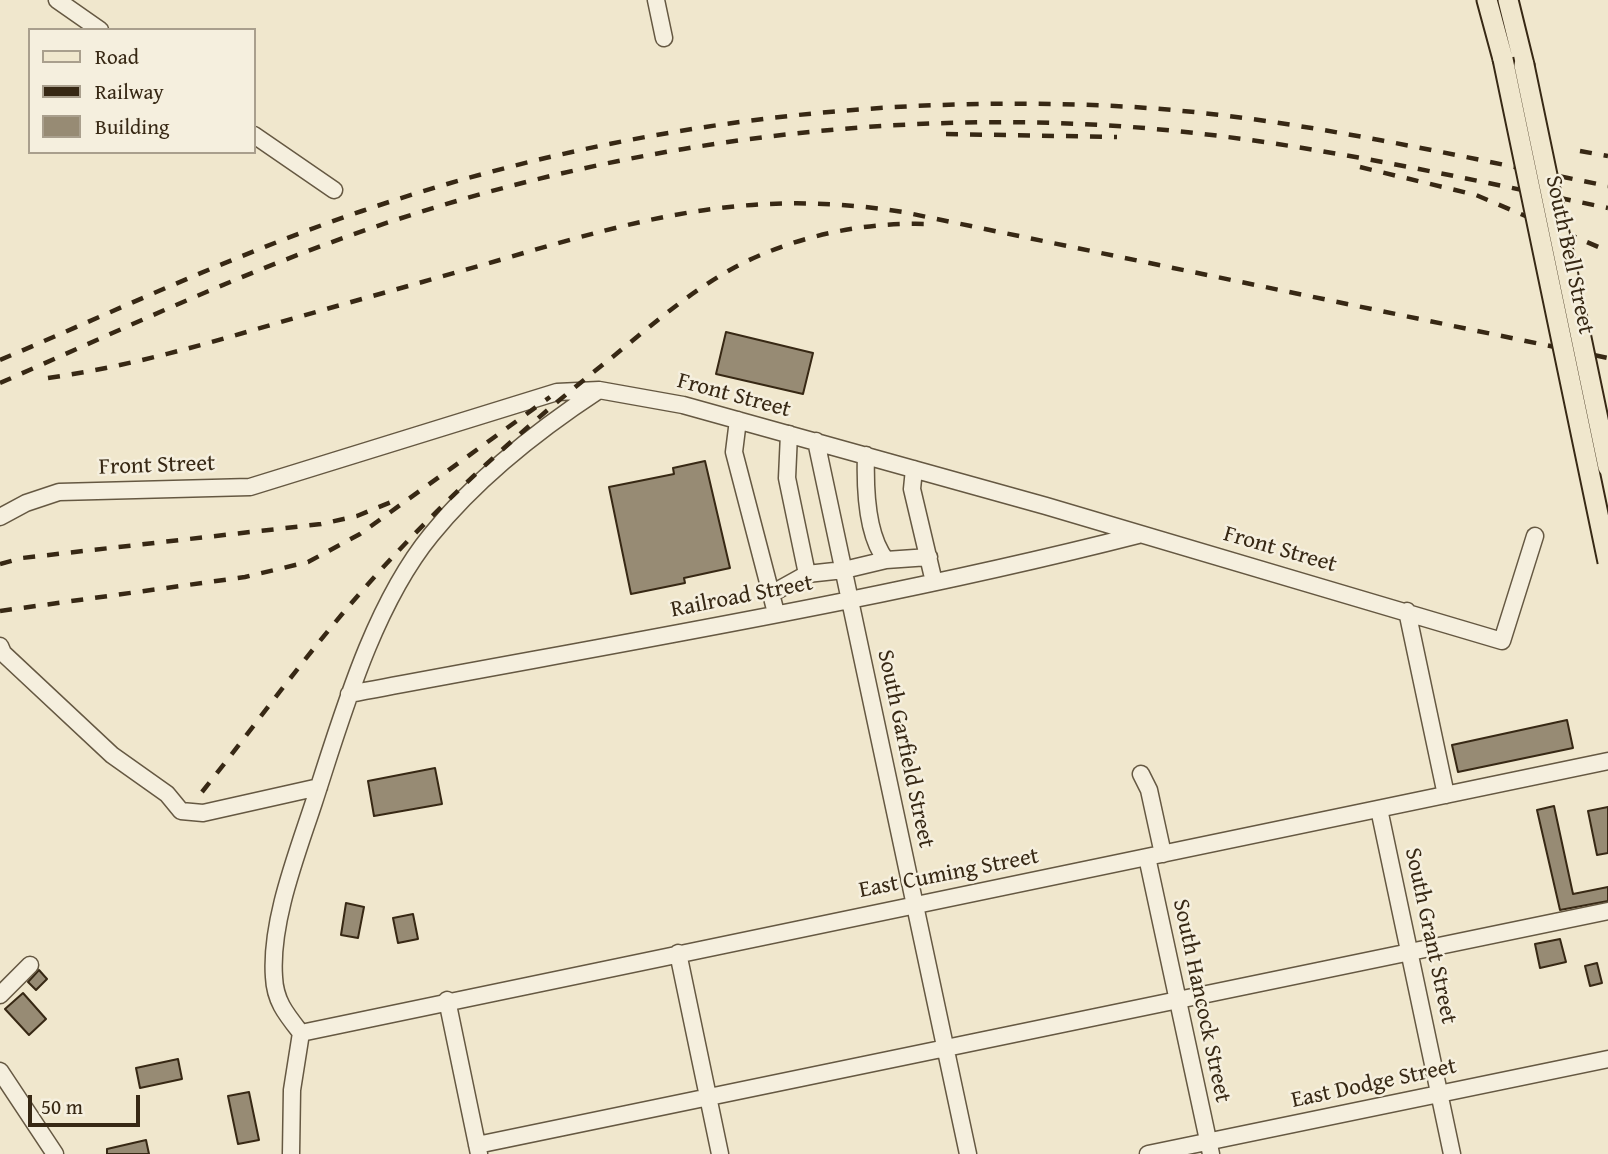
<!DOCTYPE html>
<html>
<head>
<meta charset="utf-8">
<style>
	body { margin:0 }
	#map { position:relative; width:1608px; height:1154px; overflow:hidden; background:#f0e7cd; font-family:"Gentium Book Plus",serif }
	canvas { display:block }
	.legend { position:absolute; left:28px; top:28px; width:228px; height:126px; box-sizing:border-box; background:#f5efde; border:2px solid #a99f8d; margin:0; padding:9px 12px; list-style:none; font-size:21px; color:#372814 }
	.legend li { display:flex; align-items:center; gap:14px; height:35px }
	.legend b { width:35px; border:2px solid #a99f8d }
	.scale { position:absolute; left:28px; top:1095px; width:112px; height:32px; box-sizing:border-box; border:4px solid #372814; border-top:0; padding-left:9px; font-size:21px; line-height:24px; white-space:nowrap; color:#372814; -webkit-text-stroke:5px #f5efde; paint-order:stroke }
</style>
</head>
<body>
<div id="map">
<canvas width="1608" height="1154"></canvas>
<ul class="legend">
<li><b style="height:9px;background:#f0e7cd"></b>Road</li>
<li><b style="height:9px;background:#372814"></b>Railway</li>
<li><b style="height:19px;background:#978b74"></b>Building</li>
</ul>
<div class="scale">50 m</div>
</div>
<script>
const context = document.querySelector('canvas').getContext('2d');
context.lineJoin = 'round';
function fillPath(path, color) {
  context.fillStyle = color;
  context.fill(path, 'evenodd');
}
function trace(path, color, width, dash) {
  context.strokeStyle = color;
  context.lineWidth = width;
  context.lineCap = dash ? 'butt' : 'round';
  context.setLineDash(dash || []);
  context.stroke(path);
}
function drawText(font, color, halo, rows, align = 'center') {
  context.font = font + ' "Gentium Book Plus",serif';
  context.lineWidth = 5;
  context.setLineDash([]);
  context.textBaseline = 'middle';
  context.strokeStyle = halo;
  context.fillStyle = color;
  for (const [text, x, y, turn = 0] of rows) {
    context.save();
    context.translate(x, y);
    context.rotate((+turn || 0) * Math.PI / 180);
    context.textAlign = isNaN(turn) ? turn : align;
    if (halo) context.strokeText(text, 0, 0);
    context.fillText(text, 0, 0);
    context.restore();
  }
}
const building = new Path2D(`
	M 726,332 L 813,353 L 803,394 L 716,374 Z
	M 705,461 L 730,568 L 684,578 L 685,583 L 631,594 L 609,487 L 674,474 L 673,468 Z
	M 1567,720 L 1573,748 L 1458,772 L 1452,745 Z
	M 435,768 L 442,804 L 374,816 L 368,781 Z
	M 1554,806 L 1573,894 L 1608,887 L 1608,901 L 1560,910 L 1537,810 Z
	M 1608,807 L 1608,853 L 1597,855 L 1588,811 Z
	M 346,903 L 364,907 L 358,938 L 341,935 Z
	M 413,914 L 418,939 L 398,943 L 393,918 Z
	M 1560,939 L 1566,962 L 1540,968 L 1535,944 Z
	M 1597,963 L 1602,983 L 1590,986 L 1585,966 Z
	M 39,970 L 47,979 L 36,990 L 28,982 Z
	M 23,993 L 46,1019 L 29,1035 L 5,1009 Z
	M 178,1059 L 182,1079 L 140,1088 L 136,1068 Z
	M 249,1092 L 259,1140 L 238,1144 L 228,1096 Z
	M 146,1140 L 149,1154 L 107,1154 L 107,1149 Z`);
const minor = new Path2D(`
	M 57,0 L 100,30
	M 656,0 L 664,38
	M 254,135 L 334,190
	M 738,420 L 734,452 L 776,613
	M 789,434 L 787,478 L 807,574 L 844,570 L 886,560
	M 816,441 L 968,1154
	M 866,455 C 865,486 866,535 886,560 L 929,557
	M 914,469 L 912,489 L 934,582
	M 0,517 L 26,503 L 59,492 L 250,487 L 557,392 L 599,390 L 683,405 L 1046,506 L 1502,641 L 1535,536
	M 771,594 L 807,574
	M 1407,611 L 1446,795
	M 0,646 L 3,653 L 112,755 L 167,794 L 181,811 L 203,813 L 319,787
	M 349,694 C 613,644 879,601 1138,535
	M 1141,774 L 1149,790 L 1163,854
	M 1379,809 L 1452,1154
	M 1147,857 L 1211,1154
	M 678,953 L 720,1154
	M 0,995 L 30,965
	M 447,1000 L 479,1154
	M 301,1033 L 1608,761
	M 301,1033 C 286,1014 275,1001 274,977 C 270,922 297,854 314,802 C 342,716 373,606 431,535 C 477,478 538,430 599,390
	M 0,1071 L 55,1154
	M 477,1145 L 1608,911
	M 291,1154 L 292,1090 L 301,1033
	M 1148,1154 L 1608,1059`);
const major = new Path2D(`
	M 1487,0 L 1503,59
	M 1508,0 L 1524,65`);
const rail = new Path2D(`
	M 946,134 L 1117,137
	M 1580,151 L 1608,156
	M 1360,167 L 1476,195 L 1608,251
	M 0,360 C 120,309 238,253 362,211 C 605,128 858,94 1115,106 C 1281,114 1446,154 1608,186
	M 48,378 C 126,367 199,346 274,324 C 350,302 427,281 503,259 C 647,217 751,188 903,212 L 1608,358
	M 0,383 C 114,333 228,279 346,237 C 580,153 834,113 1082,124 C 1261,132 1434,172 1608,208
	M 0,564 L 22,558 L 321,524 L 357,516 L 396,500
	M 0,611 L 245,577 L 308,562 L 360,534 L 550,397
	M 202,792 C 249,733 294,671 343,613 C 422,519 514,435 610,359 C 652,325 695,287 743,263 C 801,235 864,222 928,224`);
const majorBridge = new Path2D(`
	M 1503,59 L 1608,562
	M 1524,65 L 1608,467`);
const streetNames = [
	["South Bell Street",1569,255,78],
	["Front Street",734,396,15],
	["Front Street",157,466,-2],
	["Front Street",1280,550,16],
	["Railroad Street",742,597,-11],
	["South Garfield Street",905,749,78],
	["East Cuming Street",949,874,-11],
	["South Grant Street",1430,936,78],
	["South Hancock Street",1201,1001,78],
	["East Dodge Street",1374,1084,-12]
];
fillPath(building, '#978b74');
trace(building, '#372814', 2);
trace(minor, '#655842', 19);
trace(major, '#372814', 23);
trace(minor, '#f5efde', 16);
trace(major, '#f0e7cd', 19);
trace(rail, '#372814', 4.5, [12, 12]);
trace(majorBridge, '#372814', 23, []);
trace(majorBridge, '#f0e7cd', 19);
drawText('23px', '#372814', '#f5efde', streetNames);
</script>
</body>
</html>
